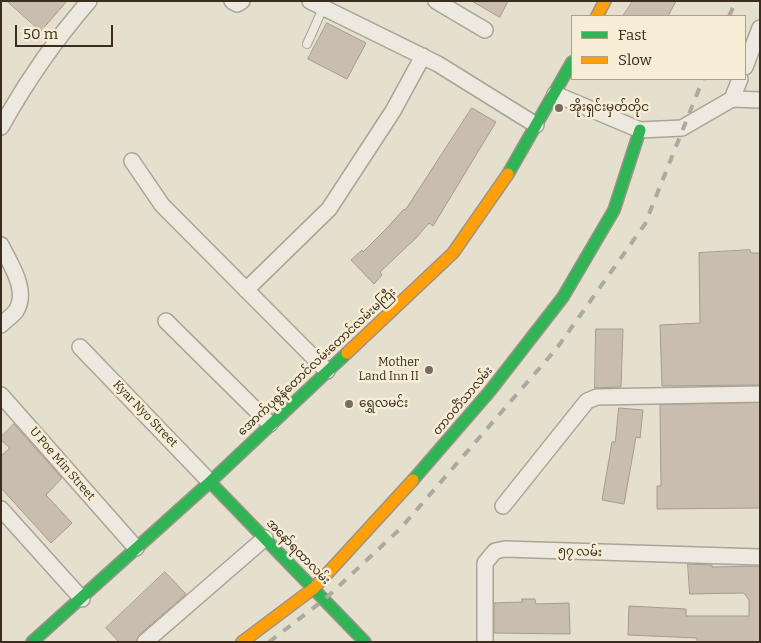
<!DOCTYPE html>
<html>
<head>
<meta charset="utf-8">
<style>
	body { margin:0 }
	#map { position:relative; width:761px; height:643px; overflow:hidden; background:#e5dfce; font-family:Bitter,serif }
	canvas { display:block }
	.frame { position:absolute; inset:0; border:2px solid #3a2c1e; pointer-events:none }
	.legend { position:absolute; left:571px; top:15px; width:175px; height:65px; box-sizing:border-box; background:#f6edd4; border:1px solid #aba08b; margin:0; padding:6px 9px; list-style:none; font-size:15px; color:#3a2c1e }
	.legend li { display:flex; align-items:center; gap:10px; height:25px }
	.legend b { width:25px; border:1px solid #aba08b }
	.scale { position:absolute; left:15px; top:25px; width:98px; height:22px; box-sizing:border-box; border:2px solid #3a2c1e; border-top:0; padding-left:6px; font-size:15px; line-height:18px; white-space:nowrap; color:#3a2c1e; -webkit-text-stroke:4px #f6edd4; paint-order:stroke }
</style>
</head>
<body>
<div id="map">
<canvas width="761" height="643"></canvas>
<div class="frame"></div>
<ul class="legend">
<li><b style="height:6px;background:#30b455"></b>Fast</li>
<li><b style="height:6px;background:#ff9f0a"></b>Slow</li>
</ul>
<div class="scale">50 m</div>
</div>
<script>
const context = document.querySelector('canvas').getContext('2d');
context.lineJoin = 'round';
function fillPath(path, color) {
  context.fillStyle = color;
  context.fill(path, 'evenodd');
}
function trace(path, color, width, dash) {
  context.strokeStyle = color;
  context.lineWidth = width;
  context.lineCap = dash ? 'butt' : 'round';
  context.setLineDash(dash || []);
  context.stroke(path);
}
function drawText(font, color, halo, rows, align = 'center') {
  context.font = font + ' Bitter,"Noto Sans Myanmar",serif';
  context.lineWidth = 5;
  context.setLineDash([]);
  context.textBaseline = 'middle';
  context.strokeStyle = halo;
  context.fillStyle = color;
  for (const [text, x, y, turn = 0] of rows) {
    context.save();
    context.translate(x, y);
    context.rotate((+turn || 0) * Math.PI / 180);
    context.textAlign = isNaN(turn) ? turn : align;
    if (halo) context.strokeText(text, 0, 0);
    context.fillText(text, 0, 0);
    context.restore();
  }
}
const building = new Path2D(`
	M 7,1 L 67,1 L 41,31 Z
	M 472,1 L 508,1 L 500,17 Z
	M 633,1 L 676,1 L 668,16 L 623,16 Z
	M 327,23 L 366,43 L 347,79 L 308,59 Z
	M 472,108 L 496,122 L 433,226 L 429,223 L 416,238 L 380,272 L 382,275 L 374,284 L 351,260 L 362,250 L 363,252 L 386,229 L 404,209 L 405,210 Z
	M 750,250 L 751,253 L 760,253 L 760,385 L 662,386 L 660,325 L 700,323 L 699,253 Z
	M 596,329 L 623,329 L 621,387 L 595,388 Z
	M 760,403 L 760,508 L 657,509 L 657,486 L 661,486 L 660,405 Z
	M 619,408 L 643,410 L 640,438 L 636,437 L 624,504 L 602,500 L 612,442 L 615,442 Z
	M 14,424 L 62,478 L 46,495 L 72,523 L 51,543 L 1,488 L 1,456 L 10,448 L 1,440 L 1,437 Z
	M 688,564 L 712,565 L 712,567 L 760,566 L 760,642 L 697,642 L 697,638 L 628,635 L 629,606 L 686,609 L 686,616 L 749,616 L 749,600 L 744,593 L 690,594 Z
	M 165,572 L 186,594 L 139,635 L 136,642 L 119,642 L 106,628 Z
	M 522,599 L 535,599 L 536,604 L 569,603 L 570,634 L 494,633 L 494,603 L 522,602 Z`);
const lane = new Path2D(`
	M 307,44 L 323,8`);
const street = new Path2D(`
	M 232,1 L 237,4 L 242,1
	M 310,1 L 438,64 L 536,125
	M 436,1 L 485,30
	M 745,67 L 760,28
	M 555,94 L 640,130 L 682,128 L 732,99 L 760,100
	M 732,99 L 740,79
	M 1,127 C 26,82 55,40 89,1
	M 132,161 L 162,205 L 327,371
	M 1,245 C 10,264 29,290 16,311 C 12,316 6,320 1,325
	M 246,290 L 329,209 L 393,111 L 423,56
	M 166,321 L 270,424
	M 80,347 L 210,482
	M 1,395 L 136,548
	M 503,506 L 587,401 L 597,397 L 760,394
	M 1,509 L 82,599
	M 145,642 L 265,538
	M 485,642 L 485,563 L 495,551 L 505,549 L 760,557`);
const fast = new Path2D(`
	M 508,174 L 572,62
	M 413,480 L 490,391 L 563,297 L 614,210 L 640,130
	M 210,482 L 365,642
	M 32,642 L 210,482 L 347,353`);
const slow = new Path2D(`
	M 597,16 L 605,1
	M 347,353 L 453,253 L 508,174
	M 242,642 L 314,588 L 413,480`);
const rail = new Path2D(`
	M 729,16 L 736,1
	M 269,642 L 325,599 L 400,529 L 557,348 L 645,224 L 703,79`);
const markers = [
	[559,108,5,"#766b5c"],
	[429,370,5,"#766b5c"],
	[349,404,5,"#766b5c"]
];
const poiNames = [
	["အိုးရှင်းမှတ်တိုင",569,108],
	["Mother",419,363,"right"],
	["Land Inn II",419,377,"right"],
	["ရွှေလမင်း",359,404]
];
const streetNames = [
	["အောက်ပုစွန်တောင်လမ်းတောင်လမ်းမကြီး",317,362,-43],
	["တာဝတိံသာလမ်း",463,401,-50],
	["Kyar Nyo Street",145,414,46],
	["U Poe Min Street",62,464,49],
	["အနော်ရထာလမ်း",298,552,46],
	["၅၇ လမ်း",580,552,2]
];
fillPath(building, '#c9bdaf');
trace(building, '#a69a8d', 1);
trace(lane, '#aaa497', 10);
trace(street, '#aaa497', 18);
trace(fast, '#9a9386', 14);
trace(slow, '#9a9386', 14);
trace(lane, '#eee9e0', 8);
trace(street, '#eee9e0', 15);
trace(fast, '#30b455', 11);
trace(slow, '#ff9f0a', 11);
trace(rail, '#ada9a0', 4, [9, 9]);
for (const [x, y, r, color] of markers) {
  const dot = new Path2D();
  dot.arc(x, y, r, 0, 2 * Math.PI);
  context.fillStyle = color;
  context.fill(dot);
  trace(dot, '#f6edd4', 2);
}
drawText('12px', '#3a2c1e', '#f6edd4', poiNames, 'left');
drawText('12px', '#3a2c1e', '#f6edd4', streetNames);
</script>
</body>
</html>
